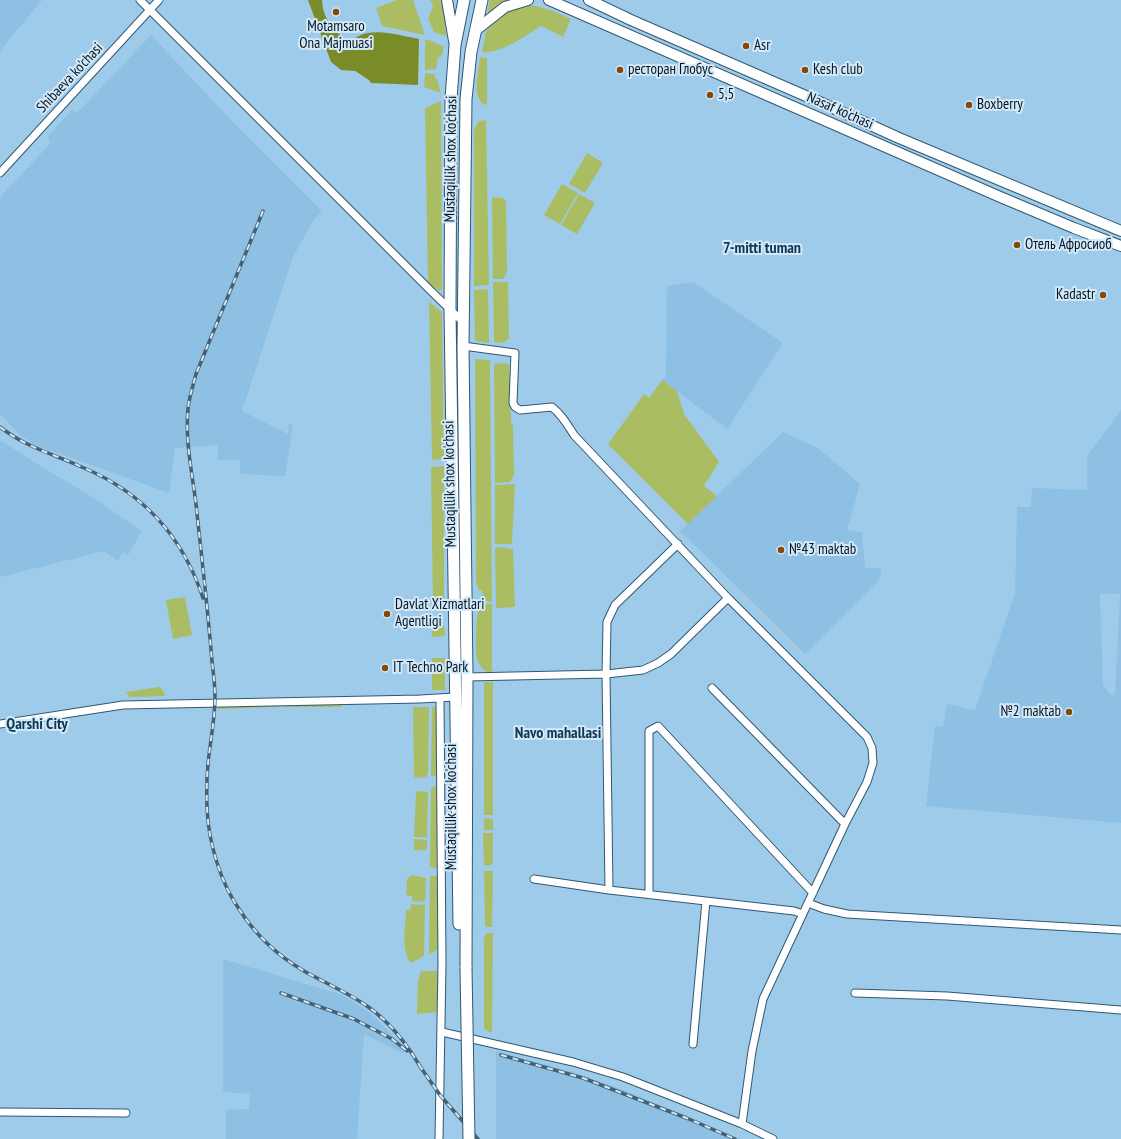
<!DOCTYPE html>
<html>
<head>
<meta charset="utf-8">
<style>
	body { margin:0 }
	canvas { display:block; background:#9fcbea }
</style>
</head>
<body>
<canvas width="1121" height="1139"></canvas>
<script>
const context = document.querySelector('canvas').getContext('2d');
context.lineJoin = 'round';
function fillPath(path, color) {
  context.fillStyle = color;
  context.fill(path, 'evenodd');
}
function trace(path, color, width, dash) {
  context.strokeStyle = color;
  context.lineWidth = width;
  context.lineCap = dash ? 'butt' : 'round';
  context.setLineDash(dash || []);
  context.stroke(path);
}
function drawText(font, color, halo, rows, align = 'center') {
  context.font = font + ' "PT Sans Narrow",sans-serif';
  context.lineWidth = 4;
  context.setLineDash([]);
  context.textBaseline = 'middle';
  context.strokeStyle = halo;
  context.fillStyle = color;
  for (const [text, x, y, turn = 0] of rows) {
    context.save();
    context.translate(x, y);
    context.rotate((+turn || 0) * Math.PI / 180);
    context.textAlign = isNaN(turn) ? turn : align;
    if (halo) context.strokeText(text, 0, 0);
    context.fillText(text, 0, 0);
    context.restore();
  }
}
const built = new Path2D(`
	M 0,0 L 42,0 L 0,51 Z
	M 151,35 L 229,118 L 322,211 L 313,221 L 293,257 L 242,411 L 288,434 L 289,424 L 293,425 L 285,476 L 240,474 L 240,460 L 218,460 L 218,445 L 175,448 L 169,493 L 35,445 L 20,435 L 0,414 L 0,197 L 50,144 L 48,136 L 72,110 L 77,113 Z
	M 693,282 L 783,343 L 727,429 L 662,380 L 666,376 L 667,286 Z
	M 1121,410 L 1121,823 L 926,806 L 935,726 L 943,727 L 947,704 L 975,710 L 1015,593 L 1017,507 L 1031,507 L 1032,488 L 1087,490 L 1087,456 ZM 1100,594 L 1120,594 L 1115,695 L 1111,695 L 1103,685 Z
	M 783,432 L 818,448 L 860,484 L 847,530 L 862,532 L 865,568 L 881,568 L 880,579 L 805,654 L 680,531 Z
	M 0,440 L 31,460 L 89,495 L 142,531 L 128,555 L 123,552 L 118,561 L 104,551 L 0,577 Z
	M 223,959 L 340,994 L 369,1012 L 406,1048 L 403,1053 L 364,1034 L 357,1139 L 226,1139 L 226,1110 L 249,1109 L 250,1094 L 223,1092 Z
	M 496,1051 L 572,1072 L 624,1090 L 741,1139 L 496,1139 Z`);
const green = new Path2D(`
	M 397,0 L 413,0 L 425,35 L 382,26 L 376,8 Z
	M 430,0 L 440,0 L 444,10 L 446,36 L 434,32 L 428,19 L 433,6 Z
	M 490,0 L 511,0 L 487,17 Z
	M 520,5 C 541,4 553,11 571,19 L 563,37 L 541,26 C 525,36 501,54 482,52 C 484,45 484,36 487,30 C 494,17 508,10 520,5 Z
	M 425,40 L 429,40 L 444,47 L 441,57 L 438,57 L 436,69 L 425,70 Z
	M 480,57 L 487,58 L 487,105 C 470,103 479,68 480,57 Z
	M 425,73 L 435,74 L 435,78 L 437,79 L 441,93 L 424,87 Z
	M 441,101 L 442,289 L 440,291 L 428,284 L 425,108 Z
	M 486,120 L 489,285 L 474,286 L 474,129 L 479,121 Z
	M 587,153 L 603,163 L 585,193 L 569,184 Z
	M 562,184 L 578,193 L 560,224 L 544,215 Z
	M 579,194 L 595,203 L 577,234 L 561,225 Z
	M 492,197 L 503,198 L 506,202 L 507,272 L 503,279 L 493,279 Z
	M 493,282 L 508,282 L 509,339 L 502,343 L 494,342 Z
	M 488,289 L 489,343 L 475,341 L 474,290 Z
	M 429,302 L 442,312 L 444,459 L 432,460 Z
	M 475,359 L 490,360 L 492,602 L 485,601 L 485,596 L 483,596 L 482,591 L 479,590 L 476,582 Z
	M 507,363 L 509,366 L 511,423 L 513,424 L 514,475 L 510,482 L 495,483 L 494,366 L 495,364 Z
	M 662,380 L 677,391 L 684,414 L 719,462 L 704,486 L 717,496 L 688,524 L 608,444 L 644,394 L 649,398 Z
	M 444,466 L 444,608 L 433,608 L 431,467 Z
	M 515,484 L 512,544 L 495,544 L 495,485 Z
	M 498,547 L 513,549 L 515,607 L 496,608 L 495,549 Z
	M 185,597 L 192,635 L 173,639 L 166,600 Z
	M 483,604 L 492,604 L 492,673 C 485,673 479,666 477,659 C 475,649 476,616 479,607 L 482,606 Z
	M 431,626 L 444,626 L 445,636 L 432,637 Z
	M 432,658 L 445,658 L 445,690 L 432,690 Z
	M 485,682 L 493,682 L 493,815 L 484,815 L 484,684 Z
	M 159,687 L 161,688 L 164,692 L 165,696 L 129,697 L 126,692 Z
	M 284,705 L 342,705 L 342,707 L 284,707 Z
	M 279,706 L 279,707 L 218,709 L 218,707 Z
	M 413,707 L 429,707 L 428,773 L 426,777 L 416,778 L 414,776 Z
	M 432,707 L 438,707 L 438,776 L 431,776 Z
	M 433,786 L 439,787 L 438,865 L 436,868 L 430,867 L 431,789 Z
	M 416,791 L 428,792 L 427,837 L 414,837 Z
	M 484,818 L 493,819 L 493,830 L 484,830 Z
	M 483,833 L 493,833 L 493,863 L 488,866 L 484,865 Z
	M 414,839 L 427,840 L 427,850 L 414,850 Z
	M 484,871 L 493,871 L 492,927 L 486,927 L 485,925 Z
	M 412,875 L 426,878 L 425,902 L 412,901 L 412,896 L 406,895 L 407,879 Z
	M 430,876 L 437,876 L 439,879 L 441,943 L 438,949 L 429,955 Z
	M 411,904 L 425,905 L 424,956 L 411,963 C 400,949 406,926 406,910 L 410,910 Z
	M 487,933 L 493,933 L 492,1033 L 484,1029 L 484,937 Z
	M 421,971 L 438,971 L 437,1012 L 417,1014 L 418,981 Z`);
const forest = new Path2D(`
	M 308,0 L 322,0 C 323,21 335,31 350,43 C 365,24 398,35 419,39 L 418,85 L 371,83 L 369,80 L 355,71 L 341,70 L 331,62 Z`);
const street = new Path2D(`
	M 140,0 L 430,290 L 463,322
	M 0,173 L 159,0
	M 463,346 L 515,353 L 513,403 L 515,407 L 520,410 L 552,407 C 562,415 567,424 574,435 L 728,598 L 867,737 L 872,748 L 873,763 L 867,782 L 845,824 L 763,999 L 752,1051 L 742,1124
	M 467,677 L 606,674 L 643,670 L 658,663 L 671,654 L 728,598
	M 712,688 L 845,824
	M 0,724 L 123,705 L 420,699 L 455,697
	M 534,879 L 609,890 L 794,911 L 803,914
	M 609,890 L 606,674 L 607,622 L 615,605 L 678,544
	M 649,894 L 649,731 L 658,726 L 813,893
	M 808,903 L 824,909 L 847,914 L 1121,930
	M 855,993 L 947,996 L 1121,1010
	M 442,1032 L 573,1062 L 623,1077 L 742,1124 L 773,1139
	M 693,1044 L 706,901
	M 0,1112 L 126,1113
	M 439,1139 L 442,964 L 440,698`);
const secondary = new Path2D(`
	M 447,0 L 454,41
	M 549,0 L 998,196 L 1074,228 L 1121,246
	M 589,0 L 631,20 L 822,103 L 899,138 L 1121,231
	M 476,30 L 505,7 L 528,0`);
const primary = new Path2D(`
	M 459,924 L 450,309 L 451,99 L 455,45 L 464,0
	M 466,968 L 467,677 L 463,346 L 466,99 L 471,52 L 482,0`);
const rail = new Path2D(`
	M 263,211 L 196,374 C 193,386 189,397 188,409 C 185,441 192,472 196,504 C 201,552 207,601 211,650 C 212,665 215,681 215,697 C 215,720 210,742 208,764 C 206,788 206,812 210,835 C 215,861 224,887 239,909 C 255,934 278,956 304,971 C 325,983 347,992 367,1006 C 390,1022 407,1044 421,1068
	M 0,427 C 27,448 54,454 84,468 C 143,493 183,537 203,598
	M 281,993 L 354,1019 L 392,1039 L 407,1051
	M 501,1055 L 583,1078 L 689,1119 L 735,1139
	M 419,1065 L 440,1095 L 478,1139`);
const primaryBridge = new Path2D(`
	M 466,968 L 469,1139`);
const markers = [
	[336,12,4,"#854805"],
	[746,46,4,"#854805"],
	[620,70,4,"#854805"],
	[805,70,4,"#854805"],
	[710,95,4,"#854805"],
	[969,105,4,"#854805"],
	[1017,245,4,"#854805"],
	[1103,295,4,"#854805"],
	[781,550,4,"#854805"],
	[387,614,4,"#854805"],
	[385,668,4,"#854805"],
	[1069,712,4,"#854805"]
];
const poiNames = [
	["Motamsaro",336,27,"center"],
	["Ona Majmuasi",336,44,"center"],
	["Asr",754,46],
	["ресторан Глобус",628,70],
	["Kesh club",813,70],
	["5,5",718,95],
	["Boxberry",977,105],
	["Отель Афросиоб",1025,245],
	["Kadastr",1095,295,"right"],
	["№43 maktab",789,550],
	["Davlat Xizmatlari",395,605],
	["Agentligi",395,622],
	["IT Techno Park",393,668],
	["№2 maktab",1061,712,"right"]
];
const streetNames = [
	["Shibaeva ko'chasi",70,78,-47],
	["Nasaf ko‘chasi",840,111,24],
	["Mustaqillik shox ko'chasi",451,159,-89],
	["Mustaqillik shox ko'chasi",450,484,-91],
	["Mustaqillik shox ko'chasi",452,807,-90]
];
const neighbourhoodNames = [
	["7-mitti tuman",762,248],
	["Qarshi City",37,724],
	["Navo mahallasi",558,733]
];
fillPath(built, '#8dc0e3');
fillPath(green, '#aabd63');
fillPath(forest, '#7a8c28');
trace(street, '#2f5872', 9);
trace(secondary, '#2f5872', 12);
trace(primary, '#2f5872', 13);
trace(street, '#fff', 7);
trace(secondary, '#fff', 10);
trace(primary, '#fff', 11);
trace(rail, '#456174', 3.5);
trace(rail, '#d3e9f9', 2, [6]);
trace(primaryBridge, '#2f5872', 13, []);
trace(primaryBridge, '#fff', 11);
for (const [x, y, r, color] of markers) {
  const dot = new Path2D();
  dot.arc(x, y, r, 0, 2 * Math.PI);
  context.fillStyle = color;
  context.fill(dot);
  trace(dot, '#d3e9f9', 1.5);
}
drawText('15px', '#04151f', '#d3e9f9', poiNames, 'left');
drawText('15px', '#04151f', '#d3e9f9', streetNames);
drawText('bold 16px', '#0e3952', '#d3e9f9', neighbourhoodNames);
</script>
</body>
</html>
